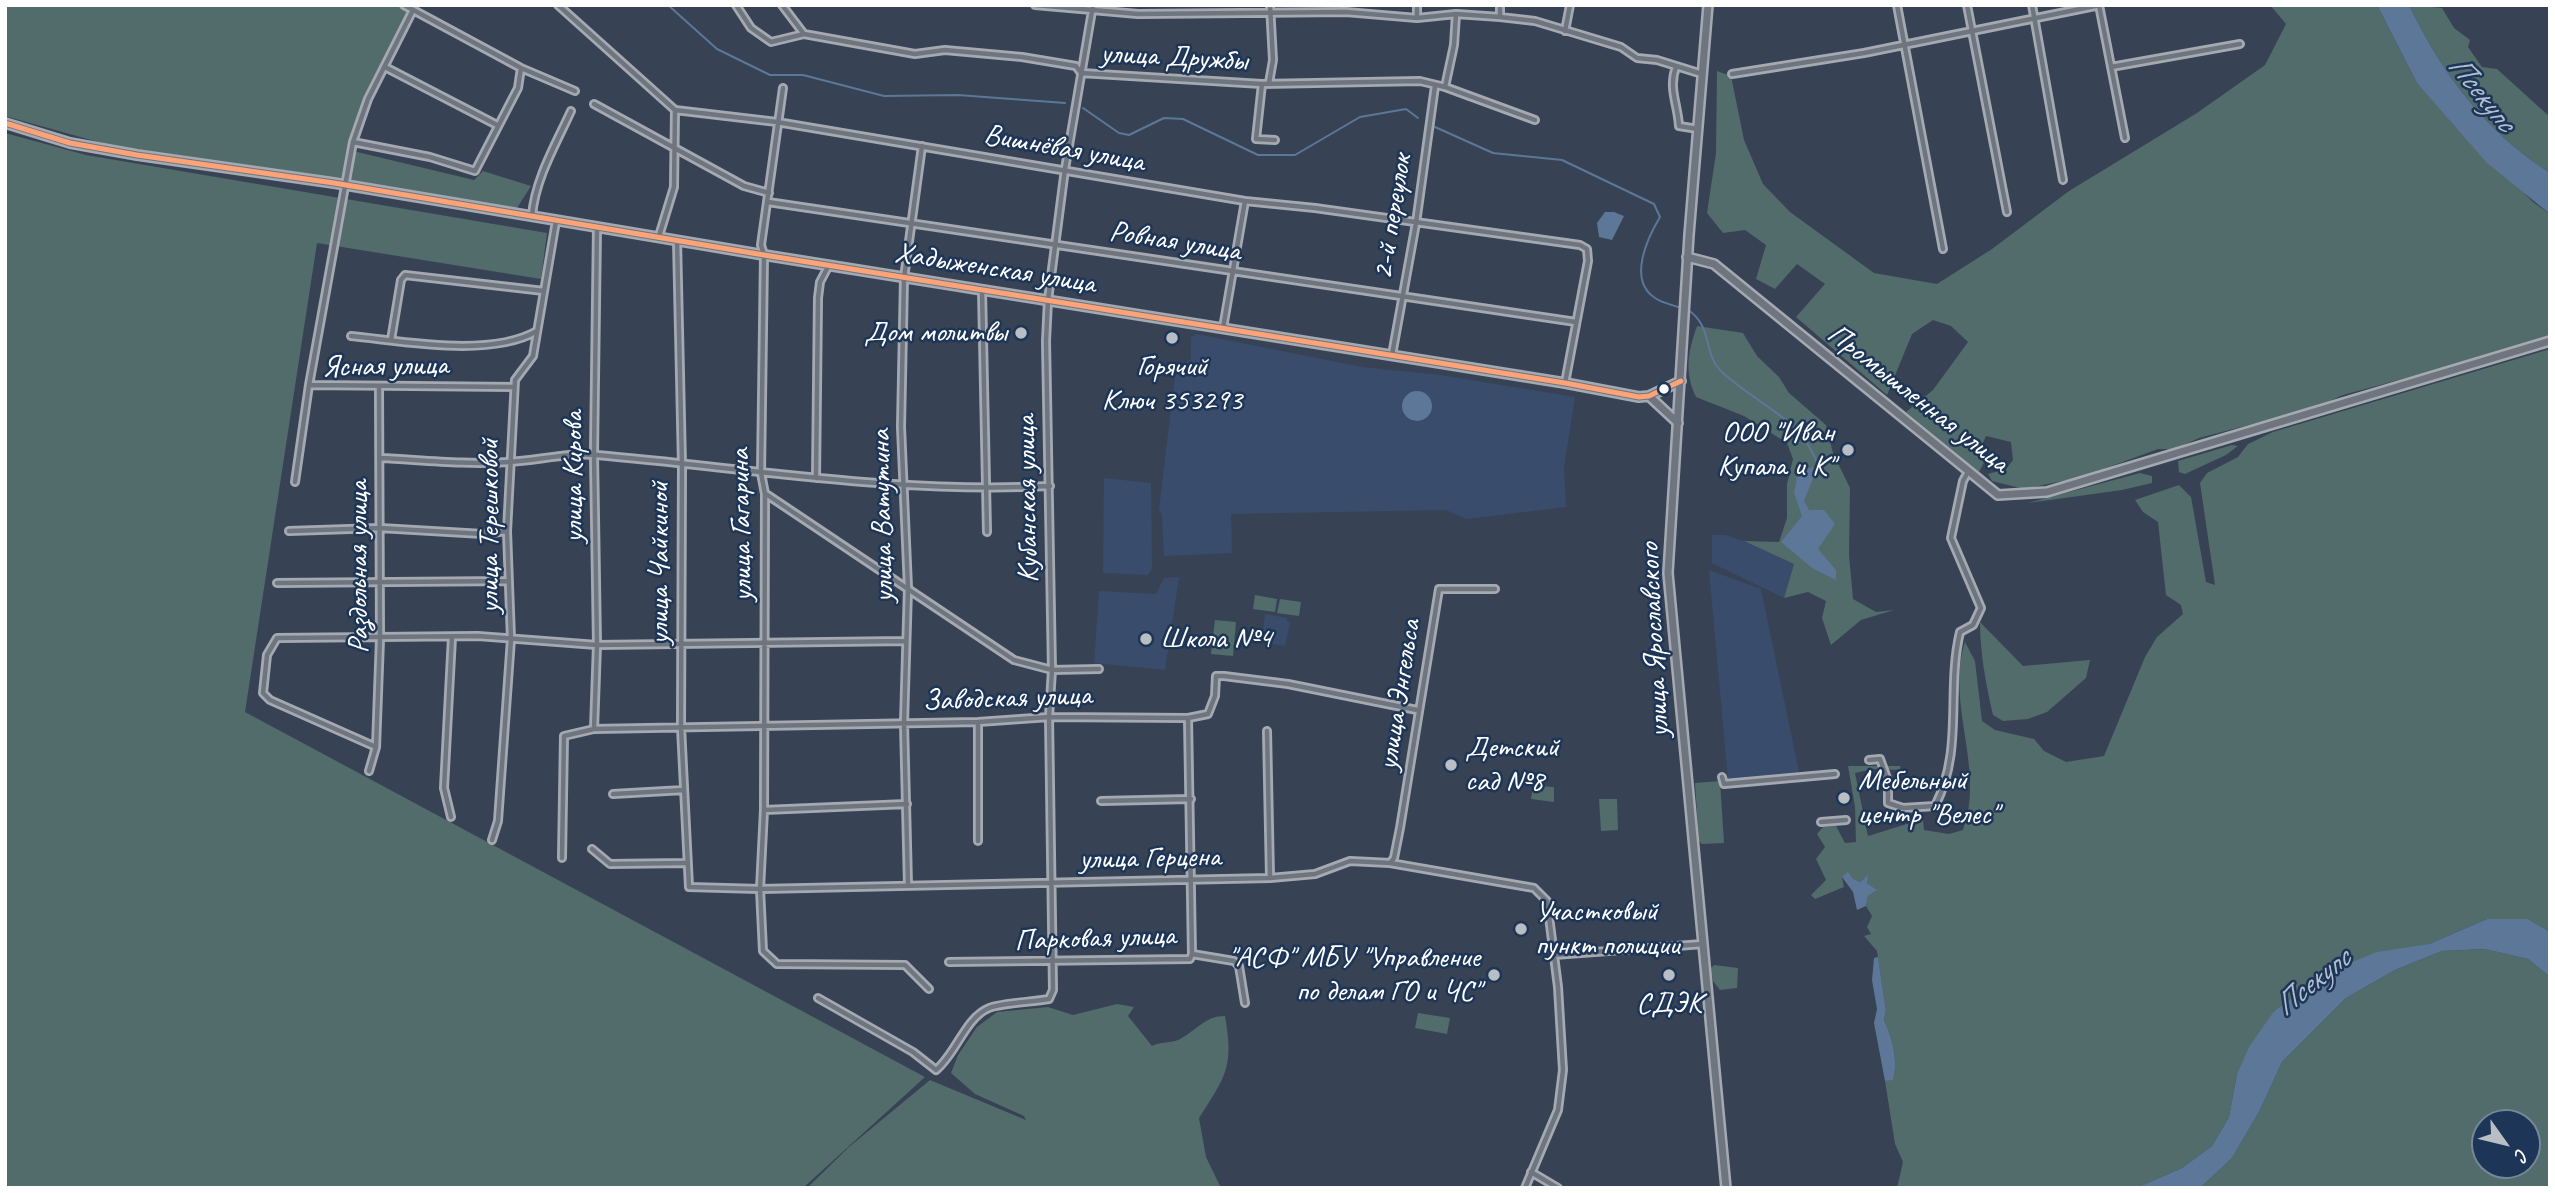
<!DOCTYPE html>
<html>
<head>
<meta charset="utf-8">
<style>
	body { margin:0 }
	#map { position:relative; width:2555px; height:1193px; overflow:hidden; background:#374355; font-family:Caveat,sans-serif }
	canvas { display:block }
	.frame { position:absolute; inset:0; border:7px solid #fff; pointer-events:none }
	.north { position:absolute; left:2471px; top:1109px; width:70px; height:70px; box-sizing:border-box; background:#1d3557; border:2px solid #77869a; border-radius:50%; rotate:124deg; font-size:19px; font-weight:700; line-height:28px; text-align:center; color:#fff }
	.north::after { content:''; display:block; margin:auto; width:24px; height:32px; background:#b9bdc4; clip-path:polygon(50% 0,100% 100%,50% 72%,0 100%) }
</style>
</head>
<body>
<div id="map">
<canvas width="2555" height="1193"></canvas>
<div class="frame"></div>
<div class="north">С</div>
</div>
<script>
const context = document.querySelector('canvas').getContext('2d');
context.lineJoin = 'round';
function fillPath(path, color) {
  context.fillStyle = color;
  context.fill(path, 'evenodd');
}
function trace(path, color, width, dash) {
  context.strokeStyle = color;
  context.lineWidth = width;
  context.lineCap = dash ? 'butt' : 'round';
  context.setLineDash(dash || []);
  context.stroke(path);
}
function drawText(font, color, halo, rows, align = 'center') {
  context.font = font + ' Caveat,sans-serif';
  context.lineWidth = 5;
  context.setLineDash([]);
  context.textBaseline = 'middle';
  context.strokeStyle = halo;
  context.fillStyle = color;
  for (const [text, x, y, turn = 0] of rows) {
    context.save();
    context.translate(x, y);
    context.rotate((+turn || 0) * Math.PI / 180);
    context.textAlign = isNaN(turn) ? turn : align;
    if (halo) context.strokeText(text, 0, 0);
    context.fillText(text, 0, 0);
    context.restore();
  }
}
const built = new Path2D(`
	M 1197,334 L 1362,367 L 1440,375 L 1575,397 L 1564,467 L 1566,507 L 1466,519 L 1446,510 L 1231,514 L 1232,553 L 1164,556 L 1162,515 L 1159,509 L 1176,368 L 1191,360 L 1191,337 Z
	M 1104,478 L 1151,483 L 1152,568 L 1148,575 L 1103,573 Z
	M 1712,535 L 1725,535 L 1744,541 L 1794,564 L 1784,598 L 1712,563 Z
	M 1709,570 L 1761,589 L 1799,772 L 1728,779 Z
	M 1179,577 L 1165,670 L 1094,663 L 1099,591 L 1156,594 L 1164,578 Z
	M 1265,614 L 1287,618 L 1287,621 L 1290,622 L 1285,646 L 1262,642 Z`);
const green = new Path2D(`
	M 5,5 L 400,5 L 411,11 L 362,108 L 349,150 L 474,180 L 483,171 L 531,186 L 517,208 L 478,205 L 109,145 L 5,116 Z
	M 2270,5 L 2377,5 L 2417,83 L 2533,202 L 2550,214 L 2550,336 L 2502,352 L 2343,395 L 2314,408 L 2199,438 L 2175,449 L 2158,449 L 2082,477 L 2024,489 L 1992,481 L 1988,474 L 2006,469 L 2013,460 L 2011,442 L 1986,436 L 1982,445 L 1987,457 L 1979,472 L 1906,412 L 1933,390 L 1968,342 L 1951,326 L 1933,320 L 1912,334 L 1887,395 L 1796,317 L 1825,284 L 1797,264 L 1775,289 L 1756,279 L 1766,245 L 1745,230 L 1723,233 L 1707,213 L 1716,153 L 1717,71 L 1731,76 L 1744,140 L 1763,184 L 1790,212 L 1874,273 L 1937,284 L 1992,249 L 2069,191 L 2197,113 L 2265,65 L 2286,24 Z
	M 2409,5 L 2442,8 L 2454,28 L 2470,40 L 2468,47 L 2482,67 L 2497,69 L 2550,117 L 2550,173 C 2486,132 2442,74 2409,5 Z
	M 5,133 L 86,155 L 547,233 L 541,279 L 317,243 L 245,712 L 925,1077 L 803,1188 L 5,1188 Z
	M 1697,326 L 1743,333 L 1757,356 L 1779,377 L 1789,393 L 1826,425 L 1833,453 L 1850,488 L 1849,555 L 1853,599 L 1876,612 L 1894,610 L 1861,620 L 1831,645 L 1822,618 L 1826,601 L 1808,592 L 1784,598 L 1794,564 L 1744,541 L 1779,542 L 1787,518 L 1787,484 L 1793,459 L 1787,443 L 1744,416 L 1696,397 C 1684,372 1688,352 1697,326 Z
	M 2550,349 L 2550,932 L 2528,919 L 2487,919 L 2429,944 L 2340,967 L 2308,985 L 2274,1011 L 2237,1074 L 2229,1117 L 2212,1146 L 2182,1168 L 2136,1188 L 1897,1188 L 1903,1162 L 1895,1144 L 1885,1081 L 1893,1079 C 1899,1061 1892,1037 1884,1020 L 1886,1011 L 1877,951 L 1864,936 L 1871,934 L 1867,927 L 1872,916 L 1866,906 L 1868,896 L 1876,890 L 1867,883 L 1867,875 L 1862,882 L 1842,877 L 1844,887 L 1815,899 L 1811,895 L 1826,880 L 1816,859 L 1825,847 L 1817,834 L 1823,827 L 1836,826 L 1845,843 L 1856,842 L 1855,807 L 1848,766 L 1900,766 L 1901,770 L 1873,769 L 1855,773 L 1868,836 L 1923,819 L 1924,830 L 1949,834 L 1963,830 C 1986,770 1945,704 1965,642 L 1975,661 L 1982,721 L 1995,730 L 2034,739 L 2044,751 L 2066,762 L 2104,756 L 2145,657 L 2157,637 L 2183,614 L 2181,605 L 2166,595 L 2158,522 L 2143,512 L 2135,500 L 2179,485 L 2191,497 L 2206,582 L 2215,585 L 2200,483 L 2207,473 L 2238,457 L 2248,444 L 2273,432 Z
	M 2232,445 L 2238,446 L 2226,455 L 2185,474 L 2179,472 L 2178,461 Z
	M 2140,473 L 2152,476 L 2152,483 L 2122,490 L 2028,503 Z
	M 1255,595 L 1277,599 L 1275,612 L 1253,609 Z
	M 1280,599 L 1301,602 L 1299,616 L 1277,613 Z
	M 1215,620 L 1236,622 L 1233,656 L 1211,654 Z
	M 1980,622 L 2023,666 L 2090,660 L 2086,678 L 2047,712 L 2028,719 L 2003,721 L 1993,715 C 1986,685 1980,653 1980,622 Z
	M 1720,781 L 1724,843 L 1702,844 L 1699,841 L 1695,783 Z
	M 1533,786 L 1554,787 L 1554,802 L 1531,799 Z
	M 1599,799 L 1617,799 L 1618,830 L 1601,831 Z
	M 2486,949 L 2528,959 L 2550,977 L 2550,1188 L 2200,1188 L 2232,1158 L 2259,1112 L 2282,1062 L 2346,998 L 2395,970 L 2442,951 ZM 2485,1123 L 2527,1123 L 2527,1165 L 2485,1165 Z
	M 1714,965 L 1738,968 L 1737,988 L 1720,990 L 1713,981 L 1711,968 Z
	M 1117,1004 L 1134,1007 L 1128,1016 L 1152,1046 C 1161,1041 1171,1044 1180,1039 C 1197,1030 1205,1016 1225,1016 C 1234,1067 1226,1076 1199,1118 L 1206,1157 L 1221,1188 L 807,1188 L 849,1147 L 930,1080 L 1026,1120 L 1024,1116 L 975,1094 L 951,1073 L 958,1055 L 977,1027 L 997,1012 L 1048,1007 L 1073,1015 Z
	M 1418,1013 L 1450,1018 L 1447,1034 L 1415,1028 Z`);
const water = new Path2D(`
	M 2377,5 L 2409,5 C 2442,74 2486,132 2550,173 L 2550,214 L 2487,163 L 2417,83 Z
	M 1605,212 L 1614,212 L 1624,216 L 1612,240 L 1599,237 L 1597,223 Z
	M1402 406a15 15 0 1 1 30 0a15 15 0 1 1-30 0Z
	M 1818,466 L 1804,501 L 1809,510 L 1824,510 L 1835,524 L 1818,549 L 1836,570 L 1836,580 L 1812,568 L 1781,542 L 1802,516 L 1794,493 L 1798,471 Z
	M 1848,872 L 1853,879 L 1861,882 L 1868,874 L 1867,883 L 1877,890 L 1868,896 L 1866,906 L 1857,910 L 1853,892 L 1842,877 Z
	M 2487,919 L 2528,919 L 2550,932 L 2550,977 L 2528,959 L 2485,949 L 2442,951 L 2395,970 L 2346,998 L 2282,1062 L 2259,1112 L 2232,1158 L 2200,1188 L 2136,1188 L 2182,1168 L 2212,1146 L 2229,1117 L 2237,1074 L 2249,1047 L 2274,1011 L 2308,985 L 2340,967 L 2377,952 L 2429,944 Z
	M 1878,957 L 1886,1011 L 1884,1020 C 1892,1037 1899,1061 1893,1080 L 1885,1081 L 1874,1023 L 1877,1009 L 1872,980 L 1874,958 Z`);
const stream = new Path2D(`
	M 668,5 L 717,49 L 770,75 L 803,75 L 884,96 L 958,95 L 1065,103
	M 1083,108 L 1119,133 L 1129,135 L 1164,118 L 1183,119 L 1258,155 L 1295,155 L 1360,117 L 1406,109 L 1418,118
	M 1435,127 L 1493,153 L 1562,160 L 1654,204 L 1660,217 C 1648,237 1627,280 1655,298 C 1662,303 1673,305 1681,308
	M 1688,310 C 1712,325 1704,354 1720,370 C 1754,404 1803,417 1818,466`);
const street = new Path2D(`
	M 404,5 L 521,68 L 575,91
	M 558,5 L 675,110 L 777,122 L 1245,201 L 1315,208 L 1580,245 L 1587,249 L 1588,261 L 1565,383
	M 736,5 L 751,28 L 771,42 L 804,34
	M 782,5 L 804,34 L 915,54 L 945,50 L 1022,57 L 1076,66 L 1081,73 L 1262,84 L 1420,81 L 1445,87 L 1535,120
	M 1035,5 L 1138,14 L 1346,12 L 1417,18 L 1456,14 L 1500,17 L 1535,21 L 1621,47 L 1637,58 L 1657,60 L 1702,74
	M 1500,5 L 1500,17
	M 1897,5 L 1943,249
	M 1967,5 L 2007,212
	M 2032,5 L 2063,180
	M 2099,5 L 2125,138
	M 1417,18 L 1417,5
	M 1565,31 L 1570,5
	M 385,67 L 497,125
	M 1676,67 C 1668,88 1678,105 1679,126 L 1698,129
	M 2111,67 L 2240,44
	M 1732,74 L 1864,53 L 2100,5
	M 1269,83 L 1273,60 L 1270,5
	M 1262,84 L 1256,139 L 1275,140
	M 1445,87 L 1454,45 L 1456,14
	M 783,88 L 761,245 L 764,255 L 761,473 L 765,494 L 764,810 L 760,889 L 763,951 L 777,964 L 905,965 L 929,989
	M 594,104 L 744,186 L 769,193
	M 353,142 L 430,157 L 475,171 L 518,88 L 521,68
	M 768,202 L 1576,322
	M 532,216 C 535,179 556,144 571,111
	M 659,236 L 674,187 L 675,110
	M 677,240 L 682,465 L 681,727 L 689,887 L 760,889 L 1270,878 L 1315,874 L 1350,861 L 1390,863 L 1534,888 L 1547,901 L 1558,987 L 1563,1070 L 1558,1110 L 1525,1188
	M 982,290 L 987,532
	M 1223,328 L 1245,201
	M 351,336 C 403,341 490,358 537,331
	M 391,340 L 401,280 L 405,275 L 544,291
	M 1392,355 L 1416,223 L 1435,86
	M 309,385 L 353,142 L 368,99 L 413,10
	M 381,458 C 422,460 466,465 508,462 C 537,461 567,452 597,455 C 747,468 898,494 1050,486
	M 816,478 L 818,298 L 820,282 L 829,265
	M 295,482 L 309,385 L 514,387
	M 766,494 L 1014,660 L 1052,670 L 1099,669
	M 289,531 L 380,528 L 483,534 L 507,531
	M 277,583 L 509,581
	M 1188,718 L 1192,954
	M 978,722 L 978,841
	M 594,729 L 597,645 L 594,454 L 597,227
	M 1267,731 L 1270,877
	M 376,747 L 380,639 L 379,387
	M 1869,760 L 1880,759 L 1888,781 L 1888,803 L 1903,808 L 1935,806 C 1964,750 1946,691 1960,632 L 1973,625 L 1981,608 L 1951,538 L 1963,481 L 1968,472
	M 369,771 L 376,747 L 270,700 L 263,693 L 267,655 L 277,638 L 478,636 L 597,645 L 905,641
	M 1722,777 L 1724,784 L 1835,774
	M 613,794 L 684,790
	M 1101,801 L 1191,799
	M 764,810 L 907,804
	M 451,817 L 444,788 L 452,637
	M 1821,822 L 1846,820
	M 492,840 L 498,821 L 511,639 L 507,531 L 515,380 L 533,356 L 556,221
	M 592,849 L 610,864 L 685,863
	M 562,858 L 564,736 L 594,729 L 978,722 L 1049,717 L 1188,718 L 1208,714 L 1215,696 L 1216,676 L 1224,676 L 1288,684 L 1417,710
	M 1391,862 L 1394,858 L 1400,828 L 1439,589 L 1495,589
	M 908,885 L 904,723 L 908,588 L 901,427 L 904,278 L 922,146
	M 1554,955 L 1703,944
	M 949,962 L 1190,959 L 1192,954 L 1234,961 L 1239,966 L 1245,1003
	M 818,998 L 913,1052 L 936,1070 C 956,1054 965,1018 989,1008 C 1001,1003 1033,1002 1049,999 L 1053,990 L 1049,717 L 1052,670 L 1046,341 L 1048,300 L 1065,169 L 1093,5
	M 1531,1172 L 1558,1188`);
const secondary = new Path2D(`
	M 1708,5 L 1689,235 L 1668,573 L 1726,1188
	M 5,123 L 70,143 L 137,155 L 334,183 L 764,255 L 1565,383 L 1639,397 L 1649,396 L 1681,381
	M 1687,257 L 1714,264 L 1998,495 L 2047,492 L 2550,341
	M 1649,396 L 1678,423`);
const bus1 = new Path2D(`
	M 5,123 L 70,143 L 137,155 L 334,183 L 764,255 L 1565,383 L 1639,397 L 1649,396 L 1681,381`);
const markers = [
	[1021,333,7,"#b9bdc4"],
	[1172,338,7,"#b9bdc4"],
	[1664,389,6,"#fff"],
	[1848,450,7,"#b9bdc4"],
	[1146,639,7,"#b9bdc4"],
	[1451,765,7,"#b9bdc4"],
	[1844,798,7,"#b9bdc4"],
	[1521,929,7,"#b9bdc4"],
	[1494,975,7,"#b9bdc4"],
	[1669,975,7,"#b9bdc4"]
];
const streetNames = [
	["улица Дружбы",1174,58,3],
	["Вишнёвая улица",1064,149,10],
	["2-й переулок",1393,217,-81],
	["Ровная улица",1175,242,9],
	["Хадыженская улица",995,269,9],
	["Ясная улица",385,367,-1],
	["Промышленная улица",1918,399,38],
	["улица Кирова",574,477,-90],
	["Кубанская улица",1028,499,-91],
	["улица Ватутина",883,516,-91],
	["улица Гагарина",742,525,-91],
	["улица Терешковой",490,526,-90],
	["улица Чайкиной",660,563,-90],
	["Раздольная улица",359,567,-90],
	["улица Ярославского",1655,640,-93],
	["улица Энгельса",1400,695,-81],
	["Заводская улица",1007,699,-2],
	["улица Герцена",1150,859,-1],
	["Парковая улица",1095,939,-2]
];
const poiNames = [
	["Дом молитвы",1007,333,"right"],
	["Горячий",1172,367,"center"],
	["Ключ 353293",1172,401,"center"],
	["ООО \"Иван",1834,433,"right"],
	["Купала и К\"",1834,467,"right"],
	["Школа №4",1160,639],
	["Детский",1465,748],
	["сад №8",1465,782],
	["Мебельный",1858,781],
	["центр \"Велес\"",1858,815],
	["Участковый",1535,912],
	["пункт полиции",1535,946],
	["\"АСФ\" МБУ \"Управление",1480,958,"right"],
	["по делам ГО и ЧС\"",1480,992,"right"],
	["СДЭК",1669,1004,"center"]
];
const waterNames = [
	["Псекупс",2481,94,51],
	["Псекупс",2313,983,-39]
];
fillPath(built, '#394c6c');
fillPath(green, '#526b6b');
fillPath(water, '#5c7797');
trace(stream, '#5c7797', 2);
trace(street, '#a5aab2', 10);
trace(secondary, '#a5aab2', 12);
trace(street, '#6f757e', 4.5);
trace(secondary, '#6f757e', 7);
trace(bus1, '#fea277', 5);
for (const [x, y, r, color] of markers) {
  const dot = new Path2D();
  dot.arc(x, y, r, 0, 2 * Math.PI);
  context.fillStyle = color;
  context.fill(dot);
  trace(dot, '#1d3557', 2.5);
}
drawText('30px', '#fff', '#1d3557', streetNames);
drawText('30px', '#fff', '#1d3557', poiNames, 'left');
drawText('italic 32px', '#b0bece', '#1d3557', waterNames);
</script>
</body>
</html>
